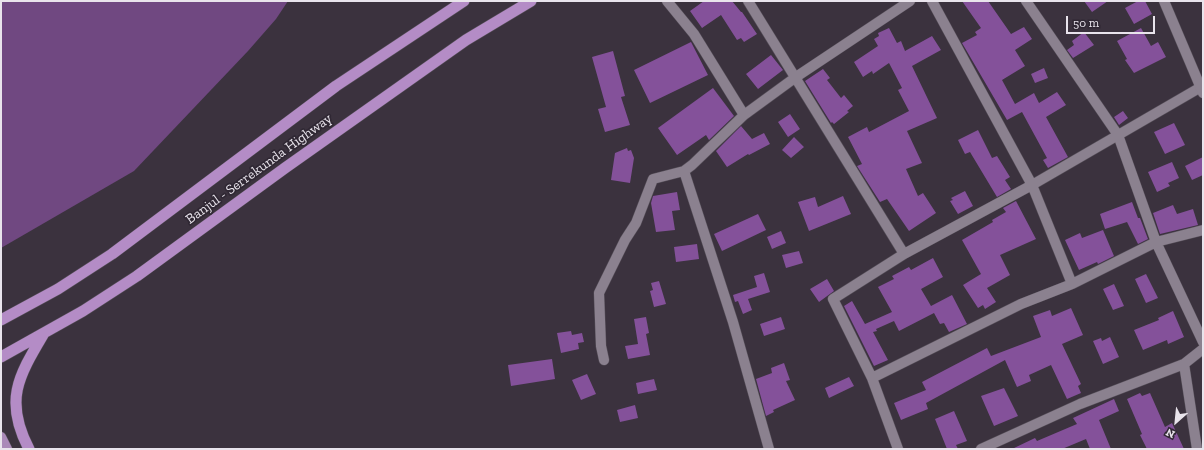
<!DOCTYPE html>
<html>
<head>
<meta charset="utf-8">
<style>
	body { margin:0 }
	#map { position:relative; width:1204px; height:450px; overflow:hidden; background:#3b323e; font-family:"Zilla Slab",serif }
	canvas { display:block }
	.frame { position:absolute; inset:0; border:2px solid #e9e4ec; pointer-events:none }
	.north { position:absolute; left:1156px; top:402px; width:40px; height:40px; -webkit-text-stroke:3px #302834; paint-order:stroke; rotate:207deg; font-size:11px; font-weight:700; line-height:16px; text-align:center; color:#e9e4ec }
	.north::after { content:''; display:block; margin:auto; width:14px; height:18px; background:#e9e4ec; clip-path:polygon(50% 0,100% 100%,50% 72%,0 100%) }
	.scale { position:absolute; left:1066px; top:16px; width:89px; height:18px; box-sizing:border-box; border:2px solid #e9e4ec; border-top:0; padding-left:5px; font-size:12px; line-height:14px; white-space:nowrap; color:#e9e4ec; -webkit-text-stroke:3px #302834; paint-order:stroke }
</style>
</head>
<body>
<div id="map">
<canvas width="1204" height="450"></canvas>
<div class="frame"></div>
<div class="north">N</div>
<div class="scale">50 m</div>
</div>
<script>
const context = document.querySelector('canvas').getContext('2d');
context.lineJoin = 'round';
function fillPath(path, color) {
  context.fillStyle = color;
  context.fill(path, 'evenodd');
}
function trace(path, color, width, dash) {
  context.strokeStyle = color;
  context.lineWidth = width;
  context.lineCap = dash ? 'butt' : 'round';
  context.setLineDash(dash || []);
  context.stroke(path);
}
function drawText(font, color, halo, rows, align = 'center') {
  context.font = font + ' "Zilla Slab",serif';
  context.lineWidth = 3.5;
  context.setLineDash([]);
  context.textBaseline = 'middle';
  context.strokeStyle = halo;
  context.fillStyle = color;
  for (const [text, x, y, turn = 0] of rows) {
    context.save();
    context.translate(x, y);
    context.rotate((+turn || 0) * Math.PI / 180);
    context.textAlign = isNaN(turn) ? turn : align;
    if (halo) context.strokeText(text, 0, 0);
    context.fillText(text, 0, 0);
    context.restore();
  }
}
const green = new Path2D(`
	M 1,1 L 288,1 L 276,19 L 248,51 L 134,171 L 1,248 Z`);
const building = new Path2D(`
	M 704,1 L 732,1 L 741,12 L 742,12 L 757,34 L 744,42 L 741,38 L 737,40 L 721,15 L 702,28 L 690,11 Z
	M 962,1 L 988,1 L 1011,34 L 1024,27 L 1032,39 L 1015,50 L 1025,66 L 1002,80 L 1015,104 L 1034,93 L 1039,103 L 1057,92 L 1066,105 L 1046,117 L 1068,157 L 1048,168 L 1043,160 L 1047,158 L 1022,112 L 1007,120 L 962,43 L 977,35 L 975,32 L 981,28 Z
	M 1084,1 L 1108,1 L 1092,12 Z
	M 1138,1 L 1145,1 L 1152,14 L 1134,24 L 1125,8 Z
	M 889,28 L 897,43 L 901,41 L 905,51 L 932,36 L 941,50 L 912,66 L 937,118 L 907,131 L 922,163 L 906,169 L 918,196 L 923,193 L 936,213 L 909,231 L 887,199 L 880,202 L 857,166 L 862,164 L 848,137 L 867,127 L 869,132 L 909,111 L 898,90 L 902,88 L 889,63 L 873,74 L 872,71 L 863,77 L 854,62 L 878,46 L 874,39 L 879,36 L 878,33 Z
	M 1141,28 L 1151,46 L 1158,42 L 1166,57 L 1134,73 L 1125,60 L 1127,59 L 1117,41 Z
	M 1084,32 L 1094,45 L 1073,58 L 1067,50 L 1074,45 L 1072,41 Z
	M 691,42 L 708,75 L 650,103 L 634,70 Z
	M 613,51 L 625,96 L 621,97 L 630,125 L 605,132 L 598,109 L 606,107 L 592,57 Z
	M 771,55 L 783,70 L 758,89 L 746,74 Z
	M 1044,68 L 1048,78 L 1035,83 L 1031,74 Z
	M 823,69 L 830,78 L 827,80 L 841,98 L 844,95 L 853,106 L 847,111 L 849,112 L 834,124 L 832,122 L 831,123 L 805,81 Z
	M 713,88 L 734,116 L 709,140 L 706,135 L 677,155 L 658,128 Z
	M 1123,111 L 1128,118 L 1119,125 L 1114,117 Z
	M 790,114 L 800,129 L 788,137 L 778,122 Z
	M 1174,123 L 1185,145 L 1165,154 L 1154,132 Z
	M 741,126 L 752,139 L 764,133 L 770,144 L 749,155 L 748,154 L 727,167 L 716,151 Z
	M 978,130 L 992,158 L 997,156 L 1010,177 L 1005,180 L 1011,189 L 997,197 L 970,152 L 965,154 L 958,140 Z
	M 794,137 L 804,147 L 791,158 L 782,150 Z
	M 627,148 L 628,151 L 631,150 L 634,158 L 630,183 L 611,180 L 615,153 Z
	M 1203,157 L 1203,175 L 1192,180 L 1185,166 Z
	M 1172,162 L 1179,178 L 1168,183 L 1170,186 L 1157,192 L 1148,172 Z
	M 965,191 L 973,206 L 958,214 L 950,201 L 953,200 L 951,198 Z
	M 677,192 L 680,210 L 672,211 L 675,230 L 656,232 L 651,203 L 653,196 Z
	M 843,196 L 851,214 L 809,231 L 798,202 L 815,197 L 818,207 Z
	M 1016,201 L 1036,239 L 1000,255 L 1010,275 L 987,288 L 996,302 L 985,309 L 983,305 L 978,308 L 963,285 L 981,274 L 962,240 L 993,222 L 992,220 L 1006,212 L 1003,208 Z
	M 1132,202 L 1138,218 L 1140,218 L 1148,239 L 1138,244 L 1127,222 L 1105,229 L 1100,214 Z
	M 1173,205 L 1177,214 L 1193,209 L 1198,225 L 1160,234 L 1153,213 Z
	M 758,214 L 766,230 L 722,251 L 714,234 Z
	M 1103,230 L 1114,256 L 1098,264 L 1097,262 L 1079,270 L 1065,240 L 1080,233 L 1082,238 Z
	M 781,231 L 786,243 L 772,249 L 767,237 Z
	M 697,244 L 699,259 L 676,262 L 674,247 Z
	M 799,251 L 803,263 L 786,268 L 782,255 Z
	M 933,258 L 943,277 L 921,289 L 931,306 L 952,295 L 967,324 L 949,332 L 944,323 L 940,324 L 934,313 L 899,331 L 894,321 L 876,329 L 877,331 L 873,332 L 888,360 L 874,366 L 844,306 L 852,301 L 865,324 L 892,312 L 878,287 L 894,279 L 892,276 L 909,267 L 911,270 Z
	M 764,273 L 770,292 L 748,299 L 752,310 L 743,314 L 738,301 L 735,302 L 733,295 L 757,287 L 754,276 Z
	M 1146,274 L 1158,298 L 1146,303 L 1135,279 Z
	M 827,279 L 834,291 L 819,302 L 810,289 Z
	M 659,281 L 666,304 L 654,307 L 650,291 L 653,290 L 651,283 Z
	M 1114,284 L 1124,306 L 1113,310 L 1103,289 Z
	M 1071,308 L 1083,335 L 1062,344 L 1081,384 L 1078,386 L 1081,393 L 1067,399 L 1051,365 L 1029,375 L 1031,381 L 1017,387 L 1005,360 L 926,403 L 928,409 L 901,420 L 894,403 L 926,390 L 922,382 L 987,348 L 991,356 L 1041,337 L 1033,316 L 1050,310 L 1052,316 Z
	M 1173,311 L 1184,337 L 1168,344 L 1167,340 L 1143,350 L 1134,330 L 1159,320 L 1158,318 Z
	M 646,317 L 649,333 L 646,334 L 650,355 L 628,359 L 625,346 L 638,344 L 634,319 Z
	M 781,317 L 785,329 L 764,336 L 760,324 Z
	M 571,331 L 572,335 L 582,333 L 584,342 L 578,343 L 579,349 L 561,353 L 557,333 Z
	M 1110,337 L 1119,357 L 1103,364 L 1093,341 L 1101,338 L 1102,341 Z
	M 552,359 L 555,379 L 511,386 L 508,365 Z
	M 784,363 L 790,380 L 786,381 L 795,400 L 773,410 L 774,412 L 766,416 L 756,379 L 772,373 L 771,368 Z
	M 587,374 L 596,394 L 581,400 L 572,380 Z
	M 849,377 L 854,386 L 829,398 L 825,388 Z
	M 654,379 L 657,390 L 638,394 L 636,383 Z
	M 1004,388 L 1018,416 L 994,426 L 981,396 Z
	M 1140,393 L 1142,396 L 1150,393 L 1165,427 L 1172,423 L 1184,449 L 1147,449 L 1140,435 L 1142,434 L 1127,399 Z
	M 1114,399 L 1119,411 L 1099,420 L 1111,449 L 1090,449 L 1086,439 L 1062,449 L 1012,449 L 1035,438 L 1037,441 L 1077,424 L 1073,418 Z
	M 635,405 L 638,418 L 620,422 L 617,410 Z
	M 954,411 L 967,441 L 956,445 L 958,449 L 947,449 L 935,419 Z`);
const minor = new Path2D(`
	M 667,1 L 694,34 L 744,115
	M 748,1 L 904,254
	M 932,1 L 1032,185 L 1072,284
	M 1026,1 L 1118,135 L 1156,242 L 1203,342
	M 604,360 L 601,346 L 599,293 L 625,240 L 636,223 L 653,179 L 684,171
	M 1184,364 L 1197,449
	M 872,378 L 1021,304 L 1072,284 L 1156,242 L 1203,230
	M 769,449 L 733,322 L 684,171 L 692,165 L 744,115 L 796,77 L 910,1
	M 898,449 L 872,378 L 833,299 L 904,254 L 1032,185 L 1201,87
	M 981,449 L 1080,404 L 1184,364 L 1203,349`);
const tertiary = new Path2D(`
	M 1164,1 L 1203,93`);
const primary = new Path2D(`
	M 1,437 L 7,449`);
const trunk = new Path2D(`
	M 1,320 L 58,289 L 112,254 L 336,86 L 464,1
	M 1,357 L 83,311 L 137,276 L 285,168 L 466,40 L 531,1
	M 29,449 C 4,401 18,377 43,335`);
const streetNames = [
	["Banjul - Serrekunda Highway",259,169,-36]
];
fillPath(green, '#704881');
fillPath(building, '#84519a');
trace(minor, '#564f59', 11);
trace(tertiary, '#564f59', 11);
trace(primary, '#564f59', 11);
trace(trunk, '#564f59', 12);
trace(minor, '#8b818f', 10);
trace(tertiary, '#8b818f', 10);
trace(primary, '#aa89b8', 10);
trace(trunk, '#b48cc6', 11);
drawText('14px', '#e9e4ec', '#302834', streetNames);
</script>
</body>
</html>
